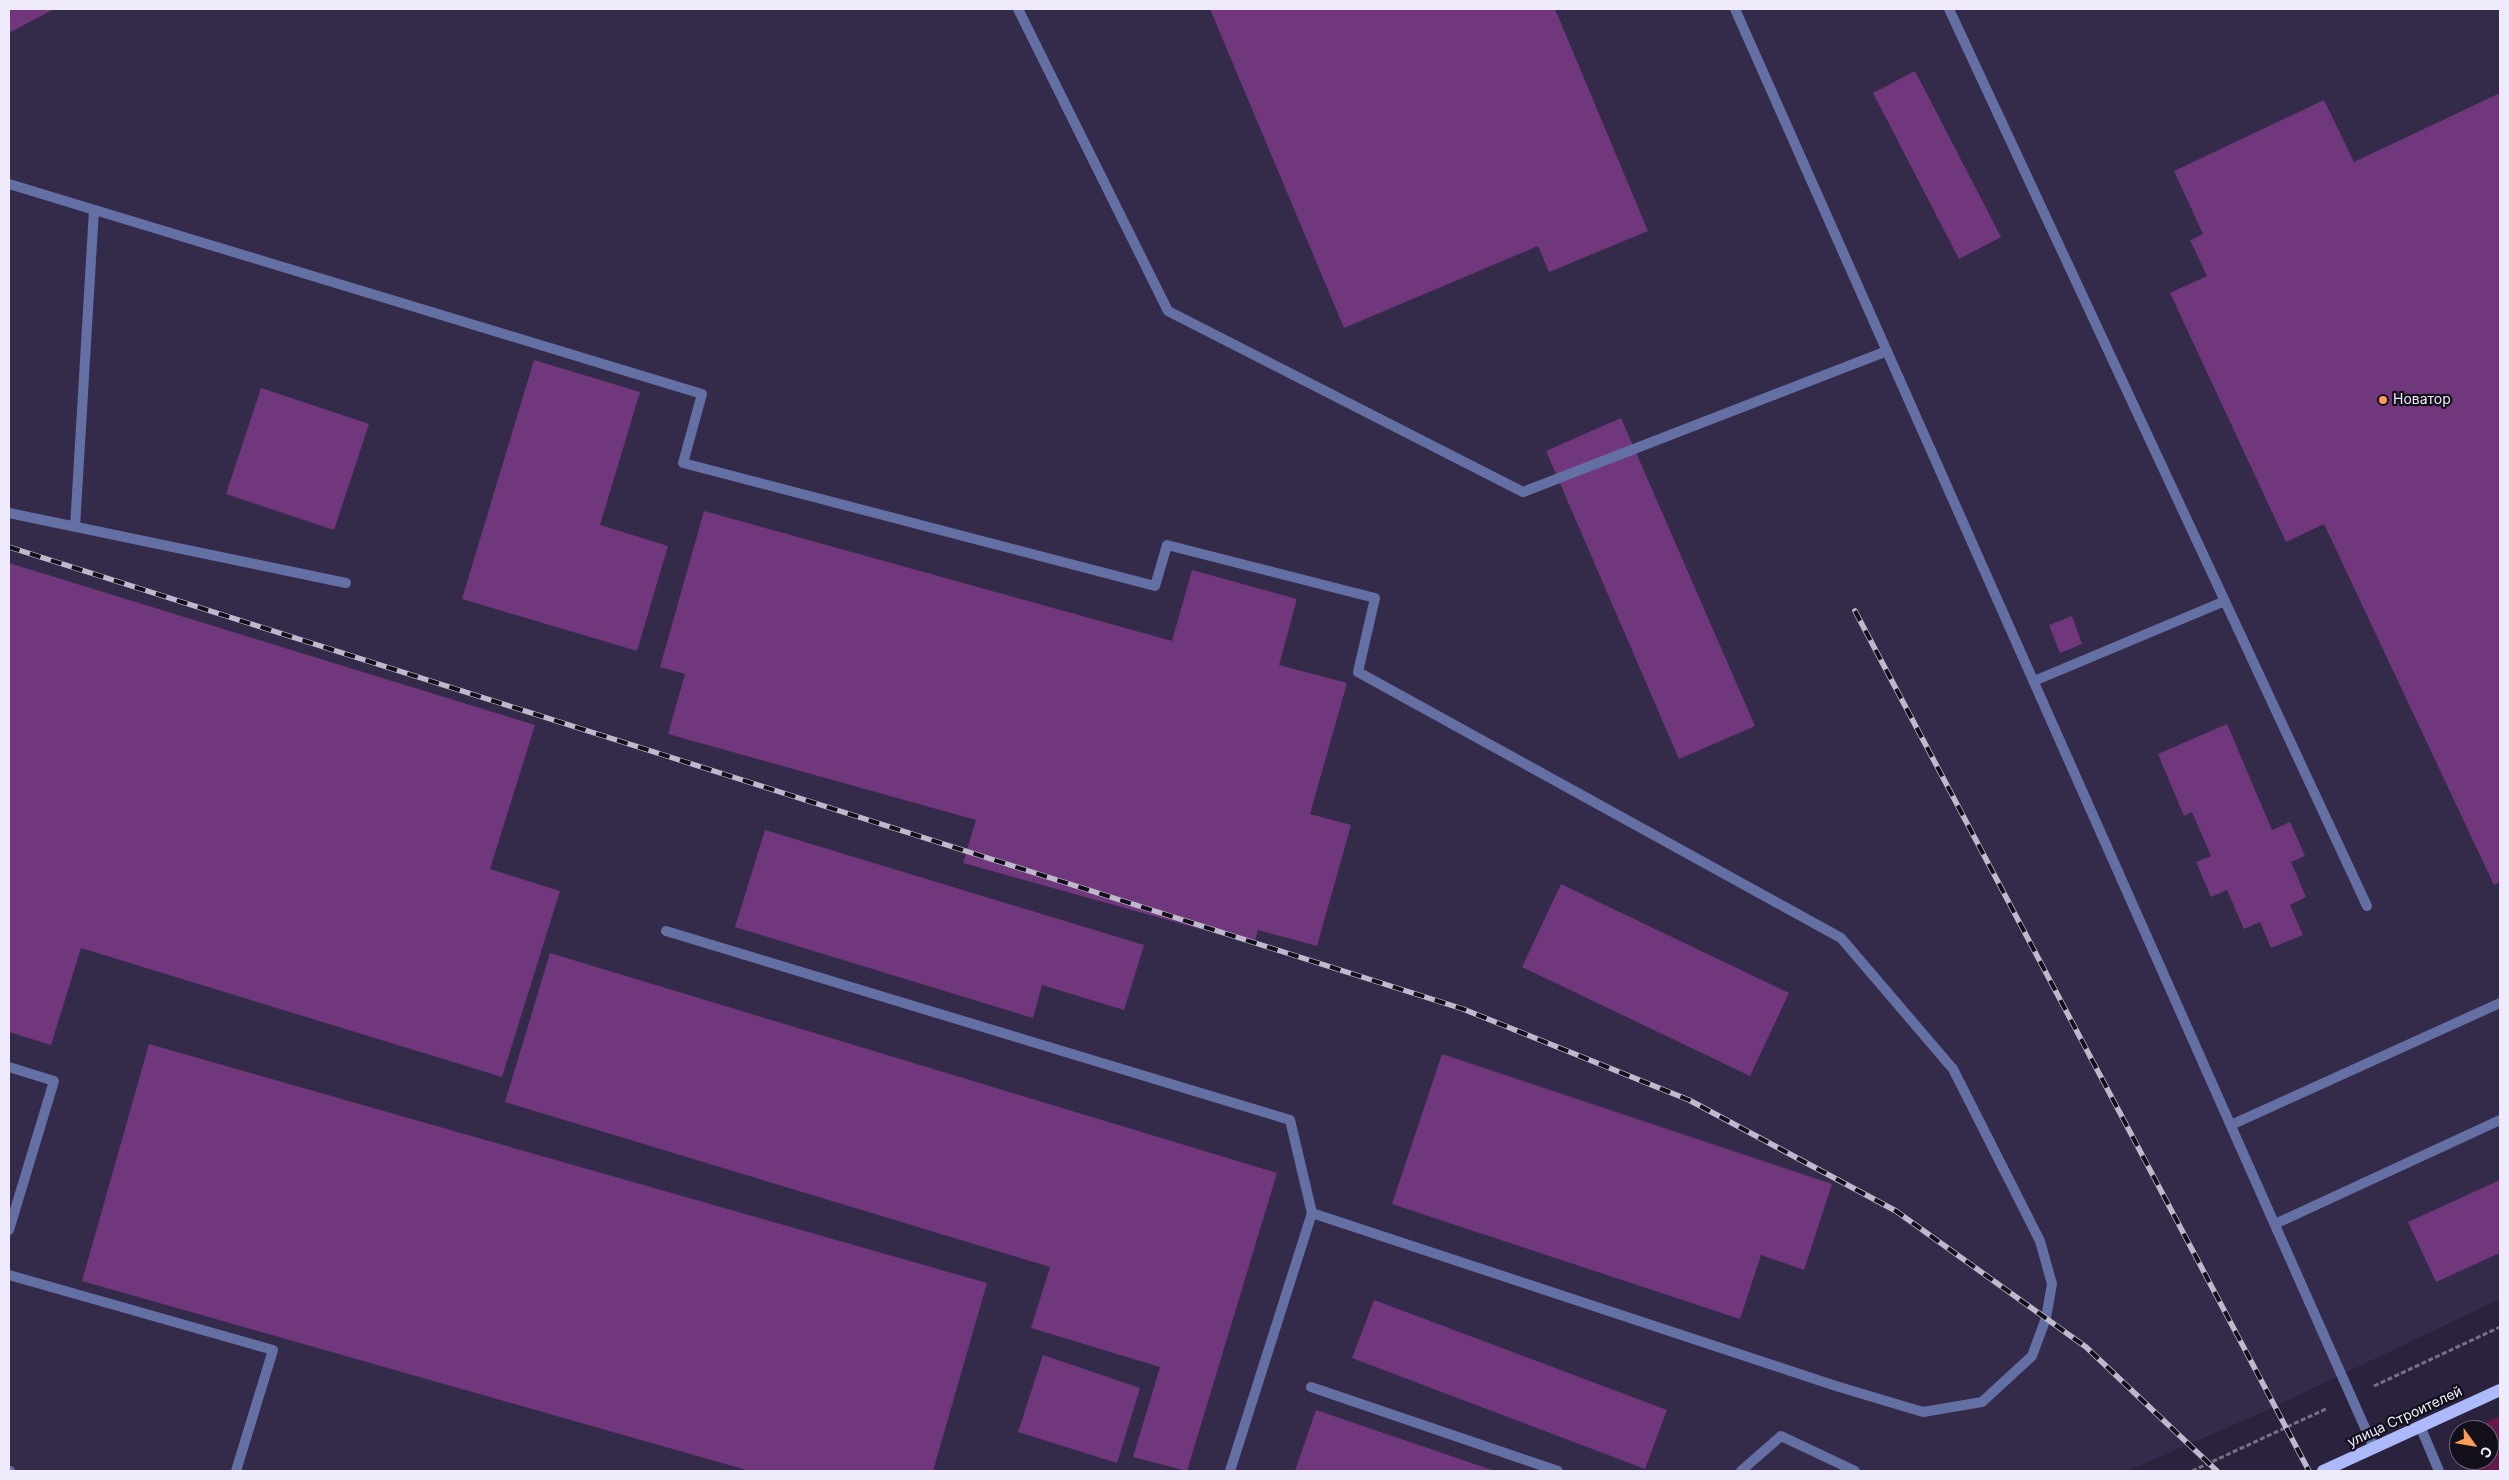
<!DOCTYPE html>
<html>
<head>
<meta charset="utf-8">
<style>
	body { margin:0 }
	#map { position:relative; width:2509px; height:1480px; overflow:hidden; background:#2b233d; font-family:Inter,sans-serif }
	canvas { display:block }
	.frame { position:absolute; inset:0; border:10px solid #efeafc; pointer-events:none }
	.north { position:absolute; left:2449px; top:1420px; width:50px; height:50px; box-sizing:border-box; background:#120f1a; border:1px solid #6a6774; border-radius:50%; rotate:122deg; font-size:14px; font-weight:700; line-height:20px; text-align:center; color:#efeafc }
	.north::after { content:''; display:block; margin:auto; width:18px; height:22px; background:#fd9c56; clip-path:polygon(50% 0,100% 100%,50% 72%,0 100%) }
</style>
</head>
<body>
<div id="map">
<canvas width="2509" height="1480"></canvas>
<div class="frame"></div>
<div class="north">С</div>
</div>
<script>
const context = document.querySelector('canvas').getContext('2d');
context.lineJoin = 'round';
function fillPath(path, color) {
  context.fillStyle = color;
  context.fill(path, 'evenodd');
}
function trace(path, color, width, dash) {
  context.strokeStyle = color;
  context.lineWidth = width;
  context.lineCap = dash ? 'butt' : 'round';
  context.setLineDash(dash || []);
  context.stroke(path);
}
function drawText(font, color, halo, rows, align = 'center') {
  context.font = font + ' Inter,sans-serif';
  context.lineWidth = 4.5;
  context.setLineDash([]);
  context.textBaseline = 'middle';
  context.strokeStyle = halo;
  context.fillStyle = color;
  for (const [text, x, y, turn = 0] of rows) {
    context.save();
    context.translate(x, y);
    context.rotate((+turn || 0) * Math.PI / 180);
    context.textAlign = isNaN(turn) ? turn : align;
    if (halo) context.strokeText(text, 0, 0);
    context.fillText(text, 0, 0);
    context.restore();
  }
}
const built = new Path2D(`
	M 9,9 L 2500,9 L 2500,1299 L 2261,1413 L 2127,1471 L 9,1471 Z`);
const green = new Path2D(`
	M 2500,1416 L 2500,1471 L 2466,1471 L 2469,1460 L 2489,1460 L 2489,1430 L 2479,1430 L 2480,1425 Z`);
const building = new Path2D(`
	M 9,9 L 54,9 L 9,33 Z
	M 1210,9 L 1555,9 L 1648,231 L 1549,272 L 1538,246 L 1344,328 Z
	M 1915,71 L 2001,237 L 1959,259 L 1873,93 Z
	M 2500,93 L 2500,882 L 2494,885 L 2324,524 L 2286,542 L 2170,293 L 2207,276 L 2190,240 L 2203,234 L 2174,171 L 2324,100 L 2354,162 Z
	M 534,360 L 640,392 L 600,525 L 668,546 L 637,651 L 462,599 Z
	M 261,388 L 369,424 L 334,530 L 226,494 Z
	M 1621,418 L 1755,726 L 1679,759 L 1546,451 Z
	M 704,511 L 1172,641 L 1192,570 L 1297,599 L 1279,665 L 1347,683 L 1310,814 L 1351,825 L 1317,946 L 1258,930 L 1254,944 L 963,863 L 976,820 L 668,734 L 685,674 L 660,667 Z
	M 9,563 L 535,725 L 490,869 L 560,891 L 502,1077 L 81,948 L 51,1045 L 9,1032 Z
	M 2072,616 L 2082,644 L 2060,653 L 2049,625 Z
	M 2227,724 L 2272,830 L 2290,822 L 2305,856 L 2291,862 L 2306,897 L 2290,905 L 2303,935 L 2271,948 L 2260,922 L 2244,929 L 2227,890 L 2211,897 L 2196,862 L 2211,856 L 2192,812 L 2184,816 L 2158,754 Z
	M 765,830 L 1144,945 L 1124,1010 L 1042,985 L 1033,1018 L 735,927 Z
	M 1561,884 L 1789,993 L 1750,1076 L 1522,967 Z
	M 550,953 L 1277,1173 L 1187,1471 L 1133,1457 L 1160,1367 L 1031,1328 L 1050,1267 L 505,1102 Z
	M 149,1044 L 987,1283 L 933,1471 L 750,1471 L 82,1281 Z
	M 1442,1054 L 1832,1184 L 1804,1270 L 1761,1255 L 1740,1319 L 1392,1204 Z
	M 2500,1180 L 2500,1253 L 2436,1282 L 2408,1222 Z
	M 1374,1300 L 1667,1410 L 1645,1469 L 1352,1358 Z
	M 1043,1355 L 1140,1388 L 1117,1463 L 1018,1432 Z
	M 1316,1410 L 1495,1471 L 1295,1471 Z`);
const path = new Path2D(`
	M 2374,1386 L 2500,1327
	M 2192,1471 L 2328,1408`);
const service = new Path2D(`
	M 1018,9 L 1168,311 L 1523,492 L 1887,351
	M 1949,9 L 2367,906
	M 9,184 L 702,394 L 683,463 L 1155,586 L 1167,545 L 1375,598 L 1358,672 L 1841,938 L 1953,1069 L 2040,1241 L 2052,1284 L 2046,1318 L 2032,1356 L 1982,1402 L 1923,1412 L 1836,1386 L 1312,1213 L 1230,1471
	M 9,513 L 346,583
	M 75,527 L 94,210
	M 2034,681 L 2225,601
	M 666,931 L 1290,1120 L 1312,1213
	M 9,1067 L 54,1081 L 9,1230
	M 2231,1125 L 2500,1003
	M 2275,1224 L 2500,1120
	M 9,1275 L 273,1350 L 236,1471
	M 1311,1387 L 1558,1471
	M 2420,1426 L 2439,1471
	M 9,1471 L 10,1471
	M 1741,1471 L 1781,1436 L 1855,1471`);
const minor = new Path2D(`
	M 1735,9 L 2374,1448`);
const primary = new Path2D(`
	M 2323,1471 L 2500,1390`);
const rail = new Path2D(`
	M 9,547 L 1463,1009 L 1689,1100 L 1896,1211 L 2086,1347 L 2217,1471
	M 1855,611 L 2309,1471`);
const markers = [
	[2383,400,5,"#fd9c56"]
];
const poiNames = [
	["Новатор",2393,400]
];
const streetNames = [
	["улица Строителей",2405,1417,-25]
];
fillPath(built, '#342a4a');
fillPath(green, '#64174a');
fillPath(building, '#71377c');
trace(path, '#777187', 3, [5, 2.5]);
trace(service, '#646fa4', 10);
trace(minor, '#646fa4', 10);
trace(primary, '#acbafc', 12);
trace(rail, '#bfb9cd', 5.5);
trace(rail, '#120f1a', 4, [11]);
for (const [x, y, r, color] of markers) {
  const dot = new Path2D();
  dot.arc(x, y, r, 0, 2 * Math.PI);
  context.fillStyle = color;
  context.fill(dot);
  trace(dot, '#120f1a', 2);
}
drawText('14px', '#efeafc', '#120f1a', poiNames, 'left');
drawText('14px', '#efeafc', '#120f1a', streetNames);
</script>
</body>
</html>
